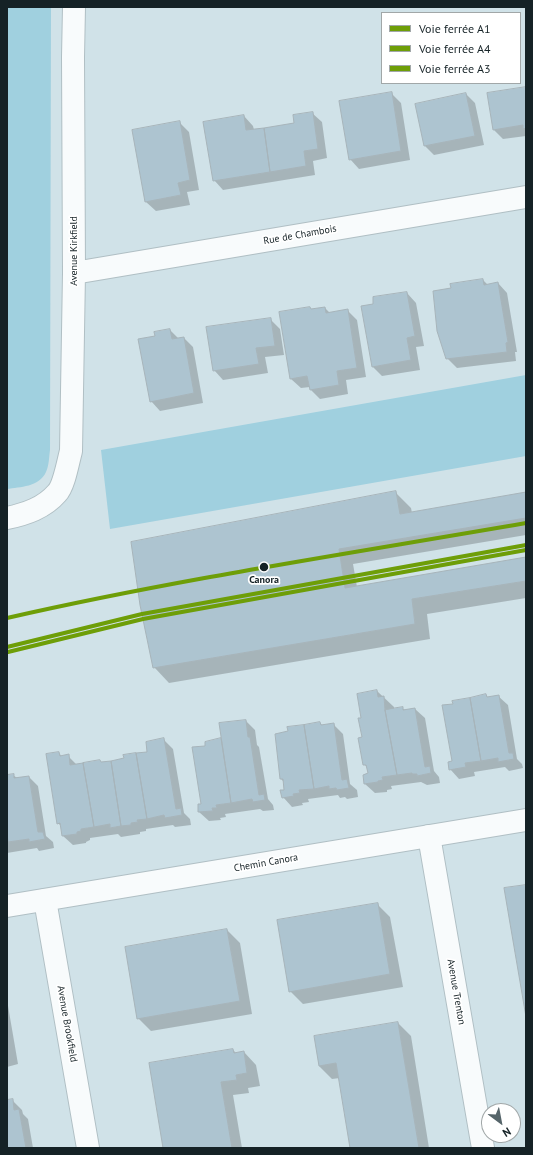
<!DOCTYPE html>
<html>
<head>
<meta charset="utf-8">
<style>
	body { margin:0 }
	#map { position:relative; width:533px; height:1155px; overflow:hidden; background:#d0e2e8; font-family:"PT Sans",sans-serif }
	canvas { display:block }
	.frame { position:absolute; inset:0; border:8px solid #152226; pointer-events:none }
	.legend { position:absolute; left:381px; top:12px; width:140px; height:72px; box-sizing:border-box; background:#fff; border:1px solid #a1a7a8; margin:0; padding:5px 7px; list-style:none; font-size:12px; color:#152226 }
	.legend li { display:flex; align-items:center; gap:8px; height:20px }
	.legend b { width:20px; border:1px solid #a1a7a8 }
	.north { position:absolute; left:481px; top:1103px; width:40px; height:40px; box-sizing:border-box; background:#fff; border:1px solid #a1a7a8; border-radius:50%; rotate:148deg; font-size:11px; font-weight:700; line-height:16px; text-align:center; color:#152226 }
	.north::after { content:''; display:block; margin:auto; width:14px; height:18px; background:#56656a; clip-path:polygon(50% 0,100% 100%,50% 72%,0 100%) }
</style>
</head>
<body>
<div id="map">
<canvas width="533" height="1155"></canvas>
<div class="frame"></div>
<ul class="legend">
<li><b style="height:5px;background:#6e9e08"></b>Voie ferrée A1</li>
<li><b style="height:5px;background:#6e9e08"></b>Voie ferrée A4</li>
<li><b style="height:5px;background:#6e9e08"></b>Voie ferrée A3</li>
</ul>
<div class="north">N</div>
</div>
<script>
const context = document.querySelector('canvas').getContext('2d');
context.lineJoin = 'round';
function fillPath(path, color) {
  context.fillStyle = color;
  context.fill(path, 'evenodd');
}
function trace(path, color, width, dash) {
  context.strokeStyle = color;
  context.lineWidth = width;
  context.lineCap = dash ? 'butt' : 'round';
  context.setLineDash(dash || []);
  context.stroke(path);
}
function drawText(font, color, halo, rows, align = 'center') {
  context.font = font + ' "PT Sans",sans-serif';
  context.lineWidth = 3.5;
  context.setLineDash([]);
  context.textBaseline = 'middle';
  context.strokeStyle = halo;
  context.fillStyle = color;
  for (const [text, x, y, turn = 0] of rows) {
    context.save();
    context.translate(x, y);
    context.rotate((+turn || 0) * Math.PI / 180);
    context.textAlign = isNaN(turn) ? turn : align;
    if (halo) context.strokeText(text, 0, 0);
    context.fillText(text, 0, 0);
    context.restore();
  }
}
const green = new Path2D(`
	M 7,7 L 51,7 L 50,450 C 49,457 49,466 46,472 C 39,487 20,487 7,489 Z
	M 526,375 L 526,456 L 110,529 L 101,450 Z`);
const shadow = new Path2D(`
	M 526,87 L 526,136 L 503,139 L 494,130 Z
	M 391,93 L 401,103 L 410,160 L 359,169 L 350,159 Z
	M 466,94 L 475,103 L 484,145 L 434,155 L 425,146 Z
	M 312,113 L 322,122 L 327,158 L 313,161 L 315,175 L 223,190 L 214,180 L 244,116 L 253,126 L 254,130 L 295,124 Z
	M 179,122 L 189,132 L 199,190 L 187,192 L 190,205 L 156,211 L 146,202 Z
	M 483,280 L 488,285 L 498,283 L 507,293 L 517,352 L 515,352 L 516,361 L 457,368 L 447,358 L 452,289 Z
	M 407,293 L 416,303 L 424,346 L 416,347 L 420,370 L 382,376 L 373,367 Z
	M 310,308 L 312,310 L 325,308 L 330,313 L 347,310 L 357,320 L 366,377 L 346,380 L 348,394 L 320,399 L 311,390 L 310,387 L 301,388 L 291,379 Z
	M 270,319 L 280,329 L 284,355 L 265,357 L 268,373 L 223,380 L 214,370 Z
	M 170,330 L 179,339 L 184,338 L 193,347 L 203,403 L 160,411 L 151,401 L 156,337 Z
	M 396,493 L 411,508 L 412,513 L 526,493 L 526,535 L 353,564 L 357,587 L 526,558 L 526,598 L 427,614 L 430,639 L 169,683 L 154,667 Z
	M 377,691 L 394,707 L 394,709 L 402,708 L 405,710 L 415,709 L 425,718 L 434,771 L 439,777 L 440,783 L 427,785 L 421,782 L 391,786 L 392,789 L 387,790 L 387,792 L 375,793 L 365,784 L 369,774 L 368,768 L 364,764 L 362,720 Z
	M 486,695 L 488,698 L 498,696 L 508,705 L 517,759 L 522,764 L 523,768 L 509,771 L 505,767 L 474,772 L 475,776 L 459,779 L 450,769 L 453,762 L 454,705 Z
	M 246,721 L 255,730 L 257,745 L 259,747 L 268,799 L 273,805 L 274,810 L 263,811 L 260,809 L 225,814 L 226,817 L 220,818 L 221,820 L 209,821 L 199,812 L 202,805 L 206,743 L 222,739 Z
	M 320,723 L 323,726 L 333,724 L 343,734 L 350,784 L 357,790 L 358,797 L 347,799 L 345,797 L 340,798 L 338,795 L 308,799 L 309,802 L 302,803 L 303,805 L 292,807 L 283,797 L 285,791 L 284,782 L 281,779 Z
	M 163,739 L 173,749 L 184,813 L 190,819 L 191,825 L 175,827 L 173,825 L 146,829 L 146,831 L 140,832 L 140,834 L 121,837 L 118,834 L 90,838 L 90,840 L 86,842 L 86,843 L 73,845 L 63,836 L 62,827 L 58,823 L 59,753 L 62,757 L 68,756 L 77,765 L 102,763 L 125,759 L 148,753 Z
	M 13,775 L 17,778 L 29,777 L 38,786 L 46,836 L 53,842 L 54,848 L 39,851 L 37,848 L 7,853 L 7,776 Z
	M 377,904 L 390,917 L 403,987 L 303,1004 L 290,991 Z
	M 227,930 L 240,943 L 252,1014 L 151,1031 L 138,1018 Z
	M 7,1000 L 18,1064 L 7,1067 Z
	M 398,1023 L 411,1036 L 429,1148 L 351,1148 L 340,1078 L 332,1079 L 319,1066 L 315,1037 Z
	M 233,1050 L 236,1053 L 244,1052 L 256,1065 L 260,1086 L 248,1088 L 249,1093 L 233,1095 L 242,1148 L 164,1148 Z
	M 12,1100 L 22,1110 L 23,1114 L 28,1119 L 33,1148 L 7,1148 L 7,1101 Z`);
const building = new Path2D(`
	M 526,87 L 526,128 L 523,129 L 523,125 L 493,130 L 487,93 Z
	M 392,92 L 401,151 L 349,160 L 339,101 Z
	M 466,93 L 475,136 L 424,146 L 415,104 Z
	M 313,112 L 318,149 L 304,151 L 306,166 L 270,172 L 264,128 L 294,123 L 293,115 Z
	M 244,115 L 246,130 L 264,128 L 270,172 L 213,181 L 203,122 Z
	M 180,121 L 190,180 L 178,183 L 181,195 L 145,202 L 132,130 Z
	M 483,279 L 484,285 L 498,282 L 508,342 L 506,343 L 507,352 L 446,359 L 437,331 L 433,291 L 451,288 L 450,284 Z
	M 407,292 L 415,336 L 407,338 L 411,360 L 372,367 L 361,306 L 373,304 L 373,297 Z
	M 310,307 L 311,309 L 325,307 L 326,313 L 348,309 L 357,368 L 337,371 L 339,385 L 310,390 L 307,376 L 290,379 L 279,312 Z
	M 271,318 L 275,346 L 256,348 L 259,364 L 213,371 L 206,327 Z
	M 170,329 L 172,339 L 184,337 L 194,393 L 150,402 L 138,339 L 155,336 L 154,332 Z
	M 396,491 L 400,514 L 526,492 L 526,518 L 339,549 L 345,588 L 526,557 L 526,581 L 412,599 L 415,624 L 153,668 L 140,605 L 131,542 Z
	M 377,690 L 378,697 L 384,696 L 385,710 L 397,775 L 382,777 L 383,780 L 378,781 L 378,782 L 364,784 L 363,775 L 368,773 L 366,765 L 363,765 L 358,738 L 362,737 L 358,718 L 361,718 L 357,694 Z
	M 486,694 L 487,697 L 499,695 L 509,753 L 513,753 L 514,759 L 498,762 L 498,758 L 481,761 L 470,698 Z
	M 470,698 L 481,761 L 465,763 L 466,767 L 449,770 L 448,762 L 452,761 L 442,705 L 453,704 L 452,701 Z
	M 403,707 L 403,710 L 415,708 L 425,767 L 430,766 L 431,773 L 417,776 L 417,774 L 412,774 L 412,773 L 397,775 L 385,710 Z
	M 246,720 L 248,737 L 250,737 L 259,795 L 264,794 L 265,800 L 253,802 L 252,799 L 231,803 L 219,723 Z
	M 320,722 L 321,725 L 334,723 L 342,780 L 347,779 L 349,788 L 337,790 L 336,788 L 329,789 L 329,786 L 314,789 L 304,725 Z
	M 304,725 L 314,789 L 299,790 L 300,793 L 293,794 L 294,796 L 282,798 L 280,790 L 284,790 L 283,779 L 280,779 L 275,734 L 288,731 L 287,727 Z
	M 164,738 L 176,809 L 181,808 L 182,815 L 165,818 L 164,815 L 147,819 L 136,753 L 147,752 L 146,742 Z
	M 221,738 L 231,803 L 216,805 L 217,808 L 212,808 L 213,811 L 198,812 L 198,804 L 201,804 L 192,747 L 205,746 L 205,742 Z
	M 59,752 L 60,756 L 69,754 L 70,765 L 83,763 L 94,827 L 81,829 L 81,831 L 77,832 L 77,834 L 62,836 L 60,823 L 57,824 L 46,754 Z
	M 136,753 L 147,819 L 137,820 L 138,822 L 131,823 L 131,825 L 121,826 L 111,761 L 124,758 L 123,755 Z
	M 100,760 L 101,762 L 111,761 L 121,826 L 110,828 L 110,824 L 94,827 L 83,763 Z
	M 14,774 L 14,778 L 29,776 L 38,832 L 43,832 L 45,839 L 29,842 L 29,839 L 8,842 L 7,833 L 7,775 Z
	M 526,885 L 526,1017 L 504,888 Z
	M 378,903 L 390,974 L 289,992 L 277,920 Z
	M 227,929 L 240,1001 L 137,1019 L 125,947 Z
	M 398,1022 L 419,1148 L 350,1148 L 336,1063 L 319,1066 L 314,1036 Z
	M 233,1049 L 234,1053 L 244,1051 L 247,1073 L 236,1075 L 237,1080 L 221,1082 L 232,1148 L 163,1148 L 149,1063 Z
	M 13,1099 L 14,1110 L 19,1109 L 26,1148 L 7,1148 L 7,1100 Z`);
const minor = new Path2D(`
	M 74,273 L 526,197
	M 7,518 C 26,514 44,508 57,493 C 64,486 68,462 71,451 L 74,273 L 73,57 L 74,7
	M 429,836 L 483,1148
	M 45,900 L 88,1148`);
const tertiary = new Path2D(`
	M 7,906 L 526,820`);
const rail1 = new Path2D(`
	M 7,618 C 178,579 353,553 526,523`);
const rail2 = new Path2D(`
	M 7,647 L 142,614 L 526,545`);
const rail3 = new Path2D(`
	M 8,652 L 143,619 L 526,550`);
const markers = [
	[264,567,5,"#152226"]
];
const streetNames = [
	["Rue de Chambois",300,235,-10],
	["Avenue Kirkfield",74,251,-90],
	["Chemin Canora",266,863,-10],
	["Avenue Trenton",456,992,80],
	["Avenue Brookfield",67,1024,80]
];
const stopNames = [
	["Canora",264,580]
];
fillPath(green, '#a0d0df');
fillPath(shadow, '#0003');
fillPath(building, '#adc4d0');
trace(building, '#a7b4ba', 1);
trace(minor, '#b0bfc4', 24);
trace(tertiary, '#b0bfc4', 24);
trace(minor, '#f8fbfc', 22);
trace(tertiary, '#f8fbfc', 22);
trace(rail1, '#6e9e08', 4);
trace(rail2, '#6e9e08', 4);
trace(rail3, '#6e9e08', 4);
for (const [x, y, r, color] of markers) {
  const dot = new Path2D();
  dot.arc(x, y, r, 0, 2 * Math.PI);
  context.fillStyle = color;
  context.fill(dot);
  trace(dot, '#fff', 1.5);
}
drawText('10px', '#152226', '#fff', streetNames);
drawText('bold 10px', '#152226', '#fff', stopNames);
</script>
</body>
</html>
